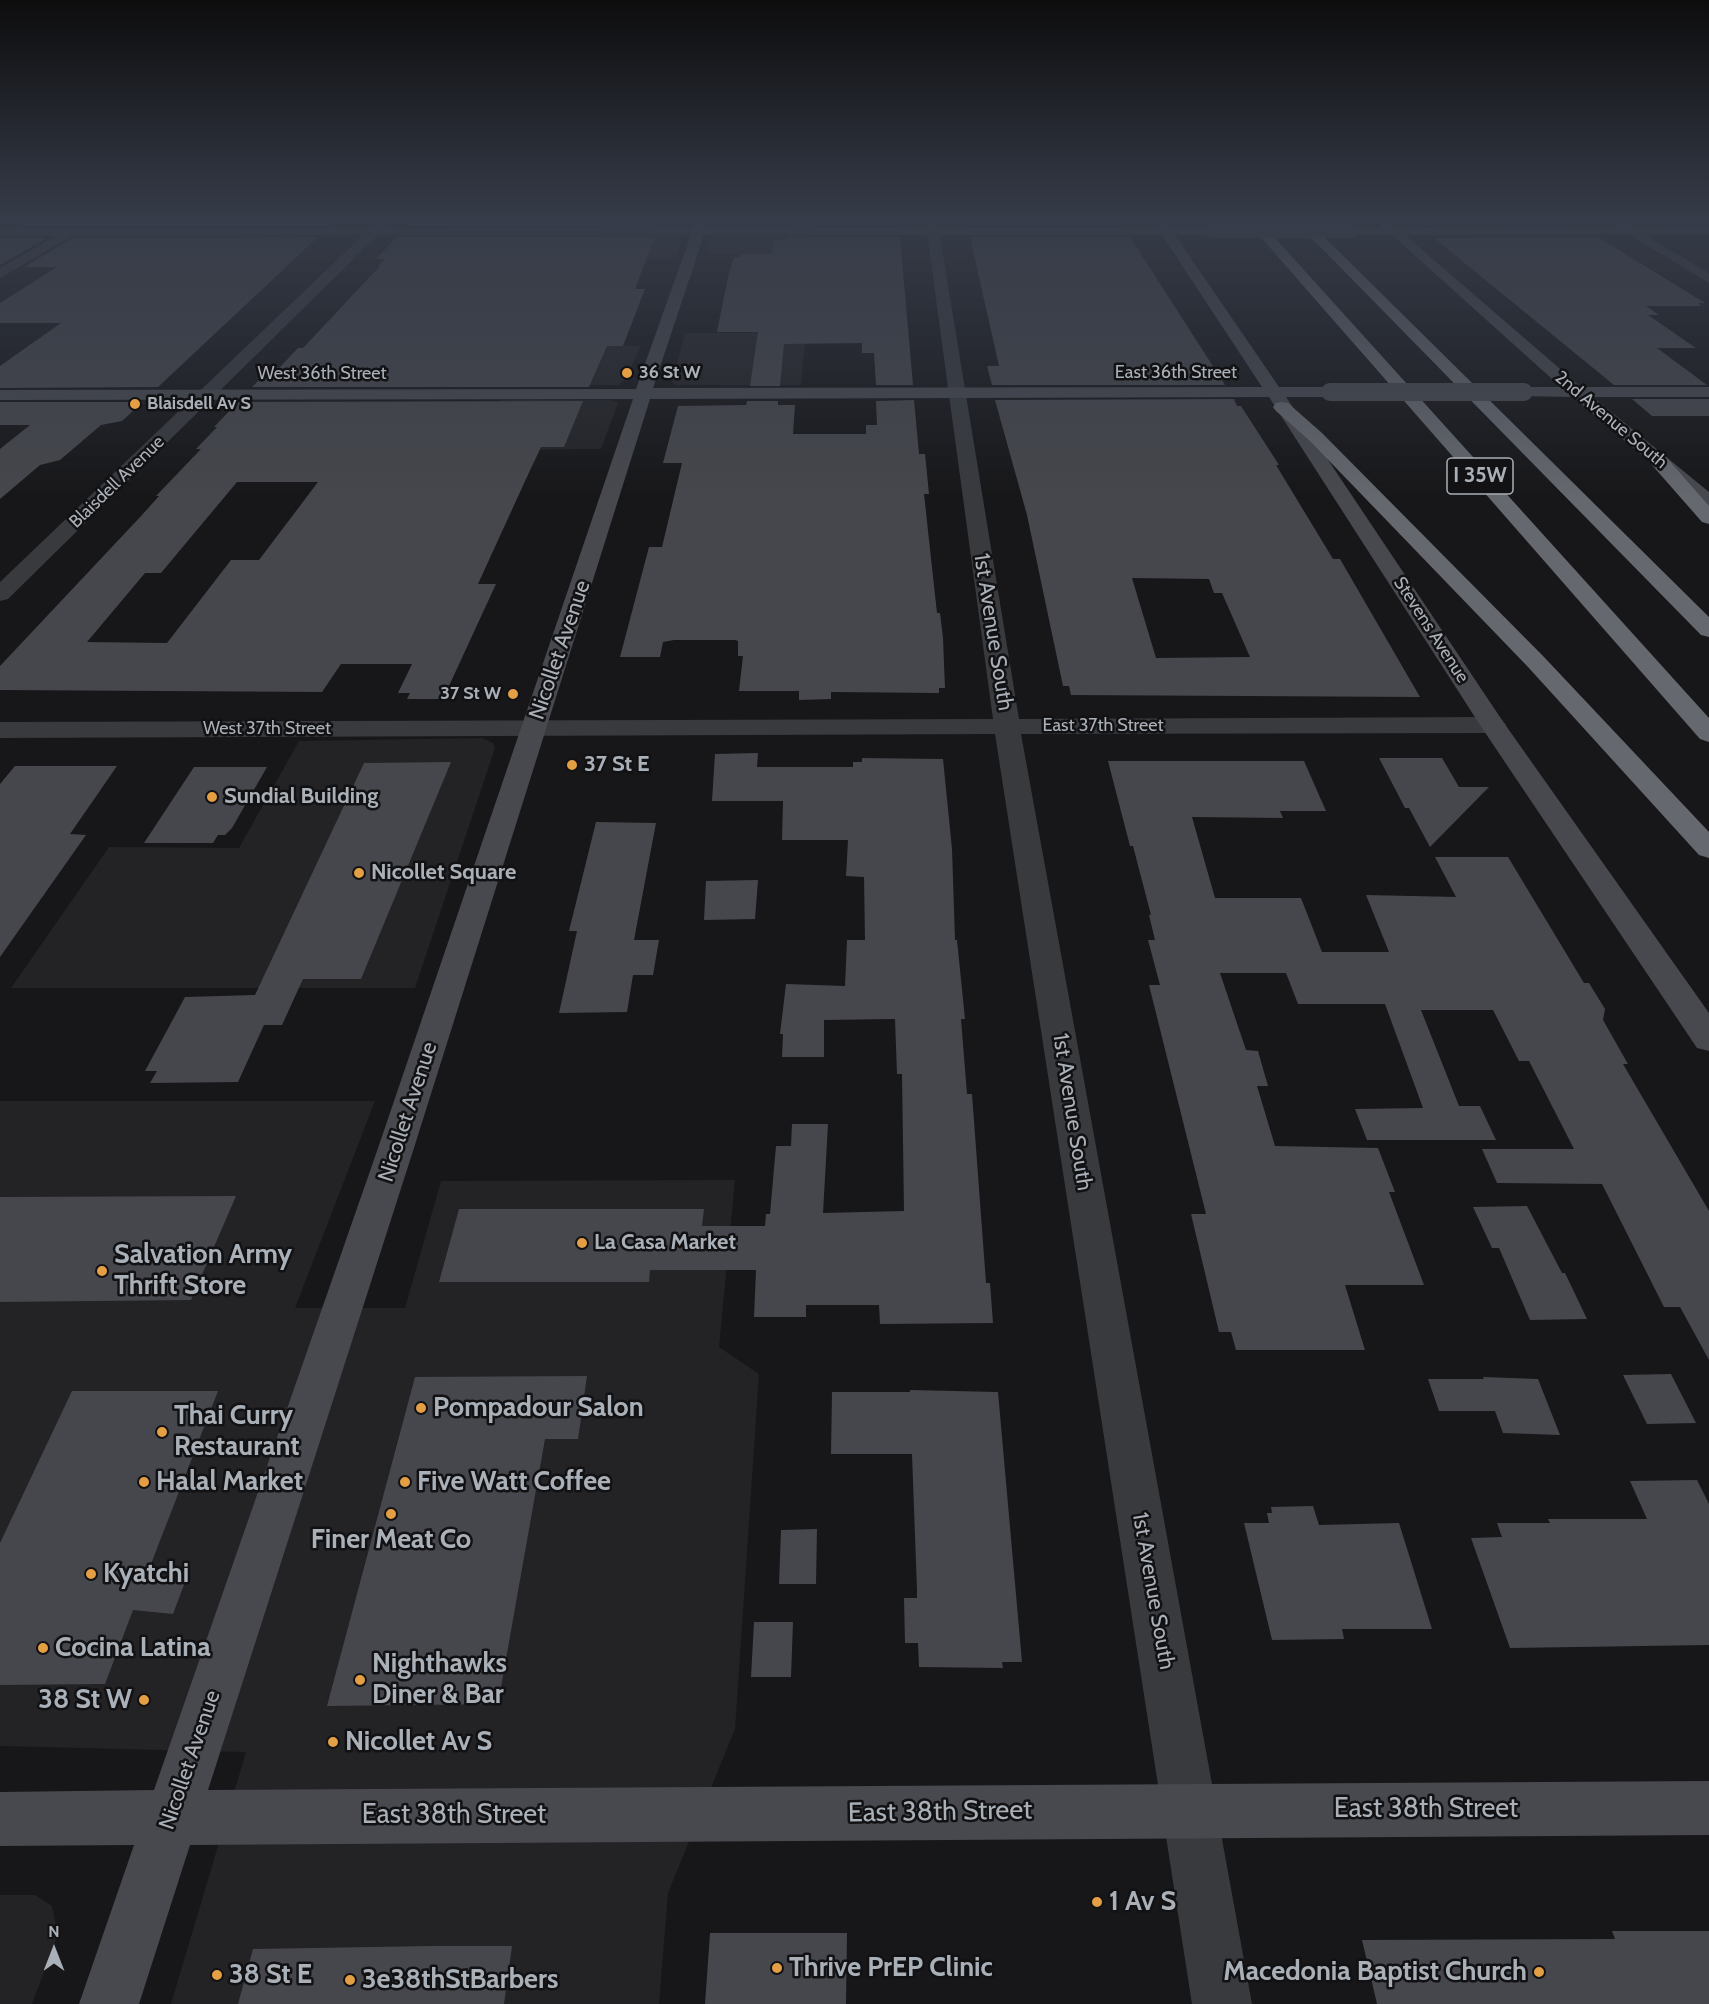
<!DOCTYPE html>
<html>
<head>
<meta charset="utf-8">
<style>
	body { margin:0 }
	#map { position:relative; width:1709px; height:2004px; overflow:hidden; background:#171719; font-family:Cabin,sans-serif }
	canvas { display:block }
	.north { position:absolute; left:24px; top:1920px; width:60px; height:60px; -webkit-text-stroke:4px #121214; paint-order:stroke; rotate:0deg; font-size:16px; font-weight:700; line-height:24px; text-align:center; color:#aab0b8 }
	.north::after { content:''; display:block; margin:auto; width:21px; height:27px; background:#aab0b8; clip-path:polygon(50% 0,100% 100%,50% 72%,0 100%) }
</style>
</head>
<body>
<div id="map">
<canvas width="1709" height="2004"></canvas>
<div class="north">N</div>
</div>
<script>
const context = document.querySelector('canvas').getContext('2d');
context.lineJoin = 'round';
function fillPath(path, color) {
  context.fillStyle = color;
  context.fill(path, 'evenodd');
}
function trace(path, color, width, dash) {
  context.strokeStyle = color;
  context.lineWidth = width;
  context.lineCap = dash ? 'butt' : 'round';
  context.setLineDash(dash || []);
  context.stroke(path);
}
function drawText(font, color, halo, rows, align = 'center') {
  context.font = font + ' Cabin,sans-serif';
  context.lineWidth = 5;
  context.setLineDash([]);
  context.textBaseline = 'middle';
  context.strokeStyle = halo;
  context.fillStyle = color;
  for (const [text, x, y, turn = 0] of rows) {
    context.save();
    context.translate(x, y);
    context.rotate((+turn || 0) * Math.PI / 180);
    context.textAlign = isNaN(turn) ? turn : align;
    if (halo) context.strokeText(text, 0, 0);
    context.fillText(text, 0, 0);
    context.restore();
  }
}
const built = new Path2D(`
	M 716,218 L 814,218 L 814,228 L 724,228 L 714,225 Z
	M 1632,218 L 1709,218 L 1709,225 L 1643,225 Z
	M 597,234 L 679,235 L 682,236 L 676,259 L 583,259 Z
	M 814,234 L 813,254 L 707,254 L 711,236 L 716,235 Z
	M 685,333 L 806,333 L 801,385 L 676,385 L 672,382 Z
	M 521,346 L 641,346 L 625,380 L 618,385 L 497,386 Z
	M 502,400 L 610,400 L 618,403 L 601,449 L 476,450 Z
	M 482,738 L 493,743 L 495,748 L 415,988 L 11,988 L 109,847 L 239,848 L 299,741 Z
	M 0,1101 L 375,1101 L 295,1308 L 405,1308 L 441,1181 L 735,1180 L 719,1347 L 759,1374 L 735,1729 L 668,1893 L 659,2004 L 171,2004 L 246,1752 L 0,1746 Z
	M 0,1895 L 35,1895 L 52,1906 L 58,1934 L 32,2004 L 0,2004 Z`);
const building = new Path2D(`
	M 31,218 L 338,218 L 330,226 L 18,226 Z
	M 415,218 L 663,218 L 660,225 L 408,226 Z
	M 789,218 L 898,219 L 899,225 L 788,225 Z
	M 967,218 L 1118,218 L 1122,225 L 967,225 Z
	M 1412,218 L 1568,218 L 1577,224 L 1419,225 Z
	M 318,237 L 158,387 L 0,388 L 0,366 L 61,323 L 0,323 L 0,303 L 57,267 L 24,267 L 73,238 Z
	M 397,237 L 655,237 L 635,289 L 645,289 L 623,346 L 607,346 L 589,387 L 252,387 L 272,367 L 280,367 L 298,348 L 303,348 L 380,266 L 378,266 L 385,259 L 376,259 Z
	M 786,237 L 900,237 L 913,385 L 876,385 L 874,353 L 862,353 L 862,343 L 784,344 L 780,386 L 750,386 L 758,332 L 717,332 L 729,272 L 734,257 L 739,257 L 740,254 L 772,254 L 774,240 L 786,240 Z
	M 970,237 L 1130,237 L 1225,385 L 992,385 L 987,366 L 999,366 Z
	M 1598,237 L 1705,303 L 1698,303 L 1701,306 L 1646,306 L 1659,315 L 1648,315 L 1696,348 L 1657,348 L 1707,385 L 1614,385 L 1434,238 Z
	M 0,238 L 47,238 L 0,265 Z
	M 1234,399 L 1237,406 L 1241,406 L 1279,465 L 1276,465 L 1333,559 L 1340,559 L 1420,697 L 1071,695 L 1069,686 L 1063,686 L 1027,515 L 995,400 ZM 1132,578 L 1209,579 L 1214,593 L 1222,593 L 1250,657 L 1156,658 Z
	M 1632,399 L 1709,399 L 1709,416 L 1652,416 Z
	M 914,400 L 919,454 L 925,454 L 929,494 L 924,494 L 937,613 L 940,613 L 943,638 L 945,688 L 939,688 L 939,693 L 831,692 L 831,699 L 799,700 L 799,691 L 739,691 L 743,656 L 738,656 L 738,641 L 735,640 L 674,640 L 663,642 L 660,657 L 620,657 L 649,547 L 662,547 L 682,463 L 663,463 L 678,406 L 746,405 L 747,401 L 778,401 L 778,405 L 795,405 L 793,434 L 866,434 L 866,425 L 877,425 L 876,401 Z
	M 583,401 L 564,447 L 541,447 L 526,479 L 478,584 L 496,584 L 443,699 L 407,699 L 410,693 L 398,693 L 412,664 L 341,664 L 322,692 L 0,690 L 0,666 L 142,515 L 159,496 L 156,496 L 201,449 L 196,449 L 217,427 L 214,427 L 238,402 ZM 237,482 L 318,482 L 259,560 L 231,560 L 167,643 L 87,642 L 145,573 L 161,573 Z
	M 0,402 L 143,402 L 122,421 L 101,425 L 60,460 L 40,465 L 0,499 L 0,449 L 30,425 L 0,425 Z
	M 758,753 L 757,767 L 853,767 L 853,762 L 862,762 L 862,758 L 943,759 L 952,849 L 955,940 L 957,940 L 965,1019 L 961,1019 L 967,1094 L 972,1094 L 986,1283 L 990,1283 L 993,1323 L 880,1324 L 879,1305 L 806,1305 L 806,1317 L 754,1317 L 756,1270 L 650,1270 L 649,1282 L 439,1282 L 459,1209 L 704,1209 L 702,1226 L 765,1226 L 766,1214 L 770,1214 L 776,1146 L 791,1146 L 792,1124 L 828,1124 L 823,1213 L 904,1211 L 902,1074 L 897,1074 L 895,1019 L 824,1020 L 824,1057 L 782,1057 L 783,1034 L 780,1034 L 786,984 L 845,986 L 847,940 L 865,940 L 864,877 L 846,876 L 848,840 L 782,840 L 783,801 L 712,801 L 715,754 Z
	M 1379,758 L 1442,758 L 1459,787 L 1489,787 L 1430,847 L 1409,808 L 1405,808 Z
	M 1108,761 L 1304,761 L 1326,811 L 1280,811 L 1283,818 L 1192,817 L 1215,898 L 1301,898 L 1322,952 L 1389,952 L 1366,895 L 1456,897 L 1435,857 L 1508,857 L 1584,983 L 1589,983 L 1605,1009 L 1603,1020 L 1628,1064 L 1623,1064 L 1709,1211 L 1709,1360 L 1680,1307 L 1664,1307 L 1602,1184 L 1497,1183 L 1482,1149 L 1574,1149 L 1529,1061 L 1519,1061 L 1493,1010 L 1421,1010 L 1459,1106 L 1480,1106 L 1496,1140 L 1367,1140 L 1355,1109 L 1423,1108 L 1385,1004 L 1298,1004 L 1286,973 L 1220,973 L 1246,1050 L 1258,1051 L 1268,1086 L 1257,1086 L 1275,1146 L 1378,1148 L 1395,1192 L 1389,1192 L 1424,1285 L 1345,1285 L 1365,1350 L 1236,1350 L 1231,1332 L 1219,1332 L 1191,1214 L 1206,1214 L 1149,985 L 1160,985 L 1148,940 L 1155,940 L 1149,915 L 1151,915 L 1133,846 L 1130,846 Z
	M 451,762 L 361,979 L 303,979 L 282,1025 L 264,1025 L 238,1082 L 150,1083 L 157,1071 L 145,1071 L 185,997 L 255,995 L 364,763 Z
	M 15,766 L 117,766 L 70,834 L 86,835 L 0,957 L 0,784 Z
	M 194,767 L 267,767 L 232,828 L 225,835 L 218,835 L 213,843 L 144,843 Z
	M 596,822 L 656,823 L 634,940 L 659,940 L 653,975 L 633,975 L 627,1012 L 559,1013 L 577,931 L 569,931 Z
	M 758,880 L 755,919 L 704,920 L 706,881 Z
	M 236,1196 L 191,1300 L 0,1302 L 0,1197 Z
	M 1527,1206 L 1562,1273 L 1565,1273 L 1587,1319 L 1530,1320 L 1499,1248 L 1492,1248 L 1473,1207 Z
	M 1671,1374 L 1696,1423 L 1647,1424 L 1623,1375 Z
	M 587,1376 L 578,1439 L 545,1439 L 498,1704 L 327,1706 L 415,1377 Z
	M 1483,1377 L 1538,1379 L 1560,1435 L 1503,1433 L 1495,1411 L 1439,1411 L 1428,1379 L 1484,1379 Z
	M 910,1390 L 998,1392 L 1022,1662 L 1002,1662 L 1003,1668 L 919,1667 L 918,1643 L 905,1643 L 904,1598 L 917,1598 L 917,1590 L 912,1454 L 831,1454 L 832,1392 L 910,1392 Z
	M 72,1391 L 218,1391 L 144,1582 L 185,1582 L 173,1614 L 133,1610 L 105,1684 L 0,1685 L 0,1543 Z
	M 1697,1480 L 1709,1504 L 1709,1645 L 1510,1648 L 1471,1538 L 1502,1537 L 1497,1523 L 1550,1523 L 1548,1519 L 1647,1519 L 1630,1481 Z
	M 1313,1506 L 1319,1525 L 1399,1523 L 1432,1629 L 1342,1629 L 1344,1639 L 1272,1640 L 1244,1523 L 1269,1523 L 1267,1513 L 1272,1513 L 1271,1507 Z
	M 817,1529 L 816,1584 L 779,1584 L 781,1530 Z
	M 754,1622 L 793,1622 L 791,1677 L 751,1677 Z
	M 1612,1931 L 1709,1931 L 1709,2004 L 1377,2004 L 1362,1940 L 1615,1939 Z
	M 710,1933 L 847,1933 L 846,2004 L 705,2004 Z
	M 431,1946 L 512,1946 L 504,2004 L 238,2004 L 253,1949 Z`);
const street = new Path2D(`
	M 925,218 L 937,218 L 1019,719 L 1493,717 L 1502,720 L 1506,725 L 1502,730 L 1493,733 L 1021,734 L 1252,2004 L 1192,2004 L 995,734 L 0,738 L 0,722 L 993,719 Z
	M 1602,218 L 1617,218 L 1709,273 L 1709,283 Z
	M 382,220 L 388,224 L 385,228 L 699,227 L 705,231 L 699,235 L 378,235 L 8,599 L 0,601 L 0,582 L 363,235 L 72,236 L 0,278 L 0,268 L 55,236 L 0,236 L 0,228 L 371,228 Z`);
const secondary = new Path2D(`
	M 697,218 L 709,218 L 706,227 L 1157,227 L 1151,218 L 1163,218 L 1169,227 L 1216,228 L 1218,231 L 1212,235 L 1175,235 L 1279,387 L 1330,387 L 1338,392 L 1330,397 L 1286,397 L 1504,723 L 1709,1013 L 1709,1051 L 1697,1048 L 1480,725 L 1269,397 L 650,399 L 413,1151 L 208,1790 L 1709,1781 L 1709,1835 L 190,1845 L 139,2004 L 79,2004 L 134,1845 L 0,1846 L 0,1792 L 154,1790 L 377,1151 L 633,399 L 0,400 L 0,390 L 636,389 ZM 704,235 L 1162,235 L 1262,387 L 653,388 Z
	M 1384,219 L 1399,227 L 1709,226 L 1709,234 L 1405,235 L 1581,387 L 1709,387 L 1709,397 L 1593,397 L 1709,492 L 1709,508 L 1702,506 L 1573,397 L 1518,396 L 1516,392 L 1524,387 L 1561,387 L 1392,235 L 1351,235 L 1345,231 L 1351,227 L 1382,227 L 1378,223 Z`);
const highway = new Path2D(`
	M 1244,218 L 1257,218 L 1709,718 L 1709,742 L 1700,739 Z
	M 1292,218 L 1305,218 L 1709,617 L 1709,637 L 1701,635 Z
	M 1369,218 L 1385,218 L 1390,223 L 1384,227 Z
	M 1282,402 L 1288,403 L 1322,433 L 1544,657 L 1709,832 L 1709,858 L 1699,855 L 1528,667 L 1310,441 L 1276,411 L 1273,407 L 1276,403 Z
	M 1659,455 L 1666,457 L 1709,506 L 1709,524 L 1702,522 L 1652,465 L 1650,461 L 1652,457 Z`);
const secondaryBridgeFar1 = new Path2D(`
	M 1212,231 L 1351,231`);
const secondaryBridge = new Path2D(`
	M 1330,392 L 1524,392`);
const markers = [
	[627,373,6,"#e49f44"],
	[135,404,6,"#e49f44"],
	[513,694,6,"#e49f44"],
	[572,765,6,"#e49f44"],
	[212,797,6,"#e49f44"],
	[359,873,6,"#e49f44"],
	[582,1243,6,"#e49f44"],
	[102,1271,6,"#e49f44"],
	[421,1408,6,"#e49f44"],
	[162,1432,6,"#e49f44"],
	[144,1482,6,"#e49f44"],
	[405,1482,6,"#e49f44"],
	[391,1514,6,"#e49f44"],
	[91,1574,6,"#e49f44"],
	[43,1648,6,"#e49f44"],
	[360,1680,6,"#e49f44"],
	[144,1700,6,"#e49f44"],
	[333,1742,6,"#e49f44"],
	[1097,1902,6,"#e49f44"],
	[777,1968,6,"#e49f44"],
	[1539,1972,6,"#e49f44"],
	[217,1975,6,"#e49f44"],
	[350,1980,6,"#e49f44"]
];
const farPoinames = [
	["36 St W",639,373],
	["Blaisdell Av S",147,404],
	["37 St W",501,694,"right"]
];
const farStreetnames = [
	["East 36th Street",1176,373],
	["West 36th Street",322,374],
	["2nd Avenue South",1611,420,40],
	["Blaisdell Avenue",117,482,-44],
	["Stevens Avenue",1431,630,57],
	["East 37th Street",1103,726],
	["West 37th Street",267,729]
];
const shields = [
	[1480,476,66]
];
const shieldNames = [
	["I 35W",1480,476]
];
const streetNames = [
	["1st Avenue South",993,632,81],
	["Nicollet Avenue",560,650,-71],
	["Nicollet Avenue",408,1112,-72],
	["1st Avenue South",1072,1112,81],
	["1st Avenue South",1153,1591,80],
	["Nicollet Avenue",190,1760,-71]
];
const poiNames = [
	["37 St E",584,765],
	["Sundial Building",224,797],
	["Nicollet Square",371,873],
	["La Casa Market",594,1243]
];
const nearPoinames = [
	["Salvation Army",114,1255],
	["Thrift Store",114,1286],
	["Pompadour Salon",433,1408],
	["Thai Curry",174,1416],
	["Restaurant",174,1447],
	["Halal Market",156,1482],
	["Five Watt Coffee",417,1482],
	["Finer Meat Co",391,1540,"center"],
	["Kyatchi",103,1574],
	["Cocina Latina",55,1648],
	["Nighthawks",372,1664],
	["Diner & Bar",372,1695],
	["38 St W",132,1700,"right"],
	["Nicollet Av S",345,1742],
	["1 Av S",1109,1902],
	["Thrive PrEP Clinic",789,1968],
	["Macedonia Baptist Church",1527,1972,"right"],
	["38 St E",229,1975],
	["3e38thStBarbers",362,1980]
];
const nearStreetnames = [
	["East 38th Street",1426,1809],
	["East 38th Street",940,1812,-1],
	["East 38th Street",454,1815]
];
fillPath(built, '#232326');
fillPath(building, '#46474c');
fillPath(street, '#383a3e');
fillPath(secondary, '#47494e');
fillPath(highway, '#65686e');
trace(secondaryBridgeFar1, '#47494e', 14);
trace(secondaryBridge, '#47494e', 18);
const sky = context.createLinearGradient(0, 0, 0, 499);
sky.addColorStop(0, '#0d0d0e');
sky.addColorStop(0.44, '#363c49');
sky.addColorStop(1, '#363c4900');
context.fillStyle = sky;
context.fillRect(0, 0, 1709, 499);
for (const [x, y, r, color] of markers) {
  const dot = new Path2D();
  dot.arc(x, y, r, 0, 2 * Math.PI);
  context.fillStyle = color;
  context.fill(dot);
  trace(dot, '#121214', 2);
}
drawText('bold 18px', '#aab0b8', '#121214', farPoinames, 'left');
drawText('18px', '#aab0b8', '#121214', farStreetnames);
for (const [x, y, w] of shields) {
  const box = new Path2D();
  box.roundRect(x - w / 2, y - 18, w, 36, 4.5);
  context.fillStyle = '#121214';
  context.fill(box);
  trace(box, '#aab0b8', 1.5);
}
drawText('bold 21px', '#aab0b8', null, shieldNames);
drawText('22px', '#aab0b8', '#121214', streetNames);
drawText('bold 22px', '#aab0b8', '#121214', poiNames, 'left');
drawText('bold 27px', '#aab0b8', '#121214', nearPoinames, 'left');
drawText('27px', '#aab0b8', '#121214', nearStreetnames);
</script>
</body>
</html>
